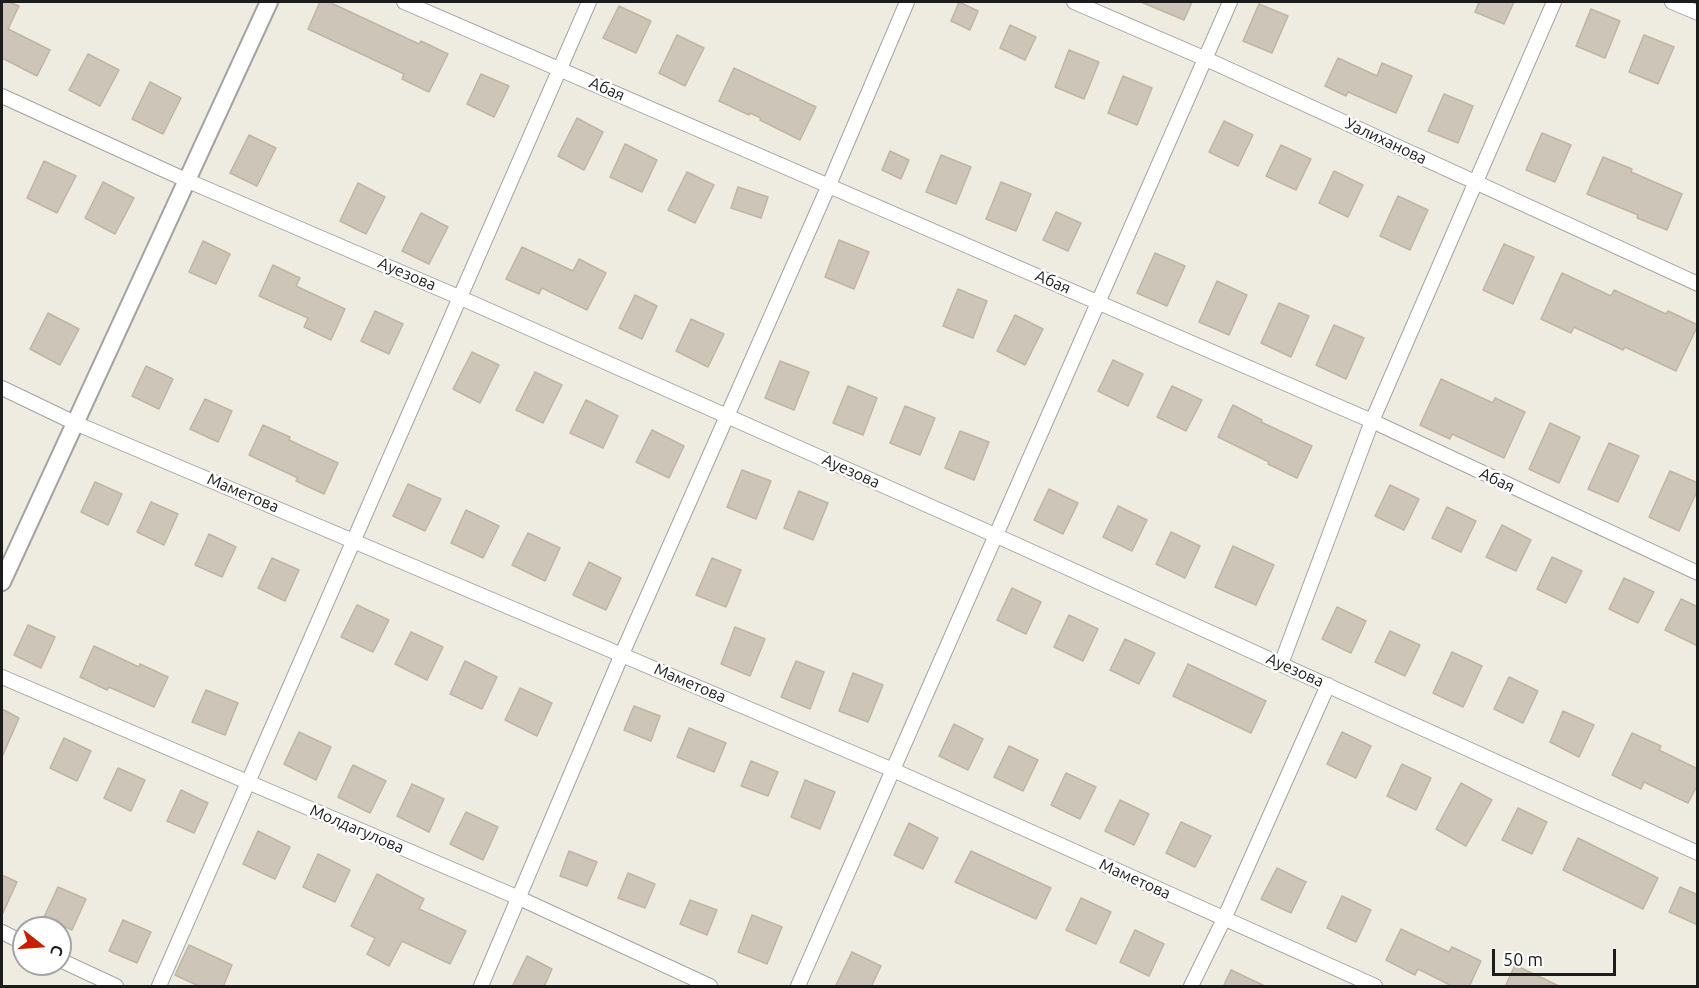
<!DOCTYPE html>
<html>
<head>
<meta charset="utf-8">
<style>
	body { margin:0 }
	#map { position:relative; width:1699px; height:988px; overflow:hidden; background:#eeece0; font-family:Ubuntu,sans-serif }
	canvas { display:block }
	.frame { position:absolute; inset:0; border:3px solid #1c1c1c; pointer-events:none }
	.north { position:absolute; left:12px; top:916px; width:60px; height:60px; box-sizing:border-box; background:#fff; border:2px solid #a4a4a4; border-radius:50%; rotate:107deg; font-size:16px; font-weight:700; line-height:24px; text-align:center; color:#1c1c1c }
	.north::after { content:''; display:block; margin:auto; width:21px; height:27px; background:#c71f00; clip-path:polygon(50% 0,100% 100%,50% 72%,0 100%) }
	.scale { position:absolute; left:1492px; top:949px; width:124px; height:27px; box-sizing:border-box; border:3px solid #1c1c1c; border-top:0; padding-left:8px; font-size:18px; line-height:21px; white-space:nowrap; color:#1c1c1c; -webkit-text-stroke:4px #fff; paint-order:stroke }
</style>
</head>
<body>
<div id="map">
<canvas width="1699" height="988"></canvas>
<div class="frame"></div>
<div class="north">С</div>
<div class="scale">50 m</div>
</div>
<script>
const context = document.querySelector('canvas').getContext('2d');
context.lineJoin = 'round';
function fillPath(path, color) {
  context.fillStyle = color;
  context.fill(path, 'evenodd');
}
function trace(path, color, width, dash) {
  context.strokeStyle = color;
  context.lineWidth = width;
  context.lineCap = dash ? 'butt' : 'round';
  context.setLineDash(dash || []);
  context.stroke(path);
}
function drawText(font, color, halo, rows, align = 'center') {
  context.font = font + ' Ubuntu,sans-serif';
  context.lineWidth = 5;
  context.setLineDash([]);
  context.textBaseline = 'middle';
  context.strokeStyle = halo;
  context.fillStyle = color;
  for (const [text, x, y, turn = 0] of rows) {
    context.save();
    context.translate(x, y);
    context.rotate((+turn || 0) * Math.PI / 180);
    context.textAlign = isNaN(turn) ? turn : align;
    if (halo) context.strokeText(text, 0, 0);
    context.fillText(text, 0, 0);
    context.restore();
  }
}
const building = new Path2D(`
	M 2,2 L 9,2 L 19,6 L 8,29 L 50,50 L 37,76 L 2,58 Z
	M 320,2 L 329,2 L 419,44 L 421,41 L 448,54 L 429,92 L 402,79 L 404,74 L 308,29 Z
	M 959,2 L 978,11 L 970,30 L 951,21 Z
	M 1141,2 L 1192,2 L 1184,20 Z
	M 1479,2 L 1514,2 L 1504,24 L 1475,12 Z
	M 1259,4 L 1288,16 L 1272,53 L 1243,41 Z
	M 619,6 L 651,21 L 636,53 L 603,38 Z
	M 1591,9 L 1620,21 L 1605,58 L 1576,46 Z
	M 1010,25 L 1036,37 L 1025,60 L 1000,48 Z
	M 677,35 L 704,48 L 685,86 L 659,73 Z
	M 1644,35 L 1674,47 L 1658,84 L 1629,72 Z
	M 1069,50 L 1099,62 L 1084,99 L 1055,87 Z
	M 88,54 L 119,70 L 100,106 L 69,90 Z
	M 1338,58 L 1377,76 L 1382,63 L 1412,76 L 1396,113 L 1348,92 L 1346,96 L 1325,86 Z
	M 734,68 L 816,107 L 800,140 L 760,120 L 761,118 L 750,113 L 749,115 L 719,101 Z
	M 481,74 L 509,86 L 494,117 L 467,104 Z
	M 1123,76 L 1152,88 L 1137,125 L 1108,113 Z
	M 150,82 L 181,98 L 163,134 L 132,119 Z
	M 1444,94 L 1473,106 L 1458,143 L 1428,131 Z
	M 577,118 L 603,132 L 584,170 L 558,156 Z
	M 1224,121 L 1253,135 L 1238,166 L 1209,152 Z
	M 1542,133 L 1571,145 L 1555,182 L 1526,170 Z
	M 249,135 L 276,148 L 257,186 L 230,173 Z
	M 625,144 L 657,160 L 642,192 L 610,177 Z
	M 1281,145 L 1311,159 L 1296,190 L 1266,176 Z
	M 890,151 L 909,160 L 901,179 L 882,170 Z
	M 941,155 L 971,167 L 956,204 L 926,192 Z
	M 1603,157 L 1632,169 L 1631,172 L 1682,194 L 1667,230 L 1637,218 L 1638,215 L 1587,194 Z
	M 44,161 L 76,176 L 57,213 L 27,198 Z
	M 1334,171 L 1363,185 L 1348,217 L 1319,203 Z
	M 687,172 L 714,185 L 695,223 L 668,210 Z
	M 103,182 L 134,198 L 115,234 L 85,218 Z
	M 1001,182 L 1031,194 L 1016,231 L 986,219 Z
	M 358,183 L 385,197 L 366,234 L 340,221 Z
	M 738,187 L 768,197 L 761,218 L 731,208 Z
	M 1398,196 L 1428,210 L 1410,250 L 1380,236 Z
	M 1056,212 L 1081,223 L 1068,251 L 1043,240 Z
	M 421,213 L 448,227 L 429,264 L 402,251 Z
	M 839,240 L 869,252 L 854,289 L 825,277 Z
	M 203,241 L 230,254 L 216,284 L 189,272 Z
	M 1504,244 L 1534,257 L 1513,304 L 1483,290 Z
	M 522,247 L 573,271 L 579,259 L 606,273 L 587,310 L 542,288 L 539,294 L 506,279 Z
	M 1155,253 L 1185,266 L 1167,306 L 1137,293 Z
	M 273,265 L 300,278 L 296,286 L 345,309 L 331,340 L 304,327 L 308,318 L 259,296 Z
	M 1562,273 L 1611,296 L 1614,290 L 1666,314 L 1668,311 L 1698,325 L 1676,371 L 1625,347 L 1623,350 L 1574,327 L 1571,333 L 1541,319 Z
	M 1217,281 L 1247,295 L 1229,335 L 1199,322 Z
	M 958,289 L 987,301 L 973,338 L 943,326 Z
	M 635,295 L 657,306 L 642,339 L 619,328 Z
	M 1279,303 L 1309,316 L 1291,357 L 1261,343 Z
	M 375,311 L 403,324 L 389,354 L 361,341 Z
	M 48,313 L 79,329 L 60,365 L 30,349 Z
	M 1015,315 L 1043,329 L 1025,365 L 997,351 Z
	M 691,319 L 724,334 L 708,367 L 676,351 Z
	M 1334,325 L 1364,338 L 1346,379 L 1316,365 Z
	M 472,352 L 499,365 L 480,403 L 453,389 Z
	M 1113,360 L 1143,374 L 1128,406 L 1098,391 Z
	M 780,361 L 809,372 L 794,410 L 765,398 Z
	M 146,366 L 173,379 L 159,409 L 132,396 Z
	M 535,372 L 562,385 L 543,423 L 516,410 Z
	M 1441,379 L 1493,403 L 1495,398 L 1525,412 L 1504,458 L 1452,434 L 1450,439 L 1420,425 Z
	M 848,386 L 877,398 L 863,435 L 833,423 Z
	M 1172,386 L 1202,400 L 1186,431 L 1157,417 Z
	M 205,399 L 232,411 L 218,442 L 190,429 Z
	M 586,400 L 618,416 L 603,448 L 570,433 Z
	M 1233,405 L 1262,420 L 1261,422 L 1312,446 L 1297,478 L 1268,464 L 1269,462 L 1218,437 Z
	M 905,406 L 935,418 L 920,455 L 890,443 Z
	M 1550,423 L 1580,437 L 1559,483 L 1529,469 Z
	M 263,425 L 290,437 L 289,440 L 338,463 L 324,494 L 296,481 L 298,478 L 249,455 Z
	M 652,430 L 684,446 L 669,478 L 636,462 Z
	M 960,431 L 989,442 L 974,480 L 945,468 Z
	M 1609,443 L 1639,456 L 1618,502 L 1588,489 Z
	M 742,470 L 771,481 L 756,519 L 727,507 Z
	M 1670,471 L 1698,483 L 1698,489 L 1679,531 L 1649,517 Z
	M 95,482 L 122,494 L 108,525 L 81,512 Z
	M 408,484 L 441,499 L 425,531 L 393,516 Z
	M 1390,485 L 1419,499 L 1404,530 L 1375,516 Z
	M 1049,489 L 1078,503 L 1063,534 L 1034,520 Z
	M 799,491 L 828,503 L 813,540 L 784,528 Z
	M 151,502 L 178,514 L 164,545 L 137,532 Z
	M 1118,506 L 1147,520 L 1132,551 L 1103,537 Z
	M 1447,507 L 1476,521 L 1461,552 L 1432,538 Z
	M 466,510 L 499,526 L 483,558 L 451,543 Z
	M 1502,525 L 1531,540 L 1516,571 L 1486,557 Z
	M 1171,532 L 1200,546 L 1185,578 L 1156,564 Z
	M 528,533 L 560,548 L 545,581 L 512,565 Z
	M 209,534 L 236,547 L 222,577 L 195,565 Z
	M 1233,546 L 1274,565 L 1256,605 L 1215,587 Z
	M 1552,557 L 1582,571 L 1566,603 L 1537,589 Z
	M 272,558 L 299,570 L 285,601 L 258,588 Z
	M 712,558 L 741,570 L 726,607 L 696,595 Z
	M 589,562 L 621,578 L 606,610 L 573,595 Z
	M 1624,578 L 1654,592 L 1638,623 L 1609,609 Z
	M 1012,588 L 1041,602 L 1026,634 L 997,620 Z
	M 1681,599 L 1698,607 L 1698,646 L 1665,630 Z
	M 357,605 L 389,620 L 373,652 L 341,637 Z
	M 1337,607 L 1366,621 L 1351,653 L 1322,639 Z
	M 1069,615 L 1098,629 L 1083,661 L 1054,647 Z
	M 28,625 L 55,637 L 41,668 L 14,655 Z
	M 735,627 L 765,639 L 750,676 L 721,664 Z
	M 1390,631 L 1420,645 L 1405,676 L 1375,662 Z
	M 411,632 L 443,647 L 427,680 L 395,664 Z
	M 1125,639 L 1155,653 L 1139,684 L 1110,670 Z
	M 94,646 L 139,667 L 140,664 L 168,677 L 154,707 L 109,687 L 107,690 L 80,677 Z
	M 1452,652 L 1482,666 L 1463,707 L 1433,693 Z
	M 465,661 L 497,677 L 482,709 L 450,694 Z
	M 796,661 L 824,672 L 810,709 L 781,697 Z
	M 1188,664 L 1266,701 L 1251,733 L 1173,696 Z
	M 853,673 L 883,685 L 868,722 L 839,711 Z
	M 1509,677 L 1538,691 L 1523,723 L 1494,709 Z
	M 520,688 L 552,703 L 537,736 L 505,720 Z
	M 206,690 L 238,703 L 225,735 L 192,722 Z
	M 634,706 L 660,716 L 651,741 L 624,730 Z
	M 2,709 L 19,718 L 2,757 Z
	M 1563,711 L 1594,725 L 1579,757 L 1550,742 Z
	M 954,724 L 983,739 L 968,770 L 939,756 Z
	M 689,728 L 726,743 L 714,772 L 677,757 Z
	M 299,732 L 331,747 L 316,780 L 284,764 Z
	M 1342,732 L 1371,746 L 1356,778 L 1327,764 Z
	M 1632,733 L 1661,746 L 1659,750 L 1698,769 L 1698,784 L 1688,803 L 1644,782 L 1641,789 L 1612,775 Z
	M 64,738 L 91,751 L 77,781 L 50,768 Z
	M 1009,746 L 1038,760 L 1023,791 L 994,777 Z
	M 751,761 L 778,772 L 768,796 L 741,786 Z
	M 1402,764 L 1431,778 L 1416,810 L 1387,796 Z
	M 353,765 L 386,781 L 370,813 L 338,797 Z
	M 118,768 L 145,780 L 131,811 L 104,798 Z
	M 1066,773 L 1096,787 L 1080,819 L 1051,805 Z
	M 805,780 L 835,792 L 820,829 L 791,817 Z
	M 1461,783 L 1492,800 L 1466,846 L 1436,829 Z
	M 412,784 L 444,799 L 429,832 L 397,816 Z
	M 181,790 L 208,803 L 194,833 L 167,821 Z
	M 1120,800 L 1149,814 L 1134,845 L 1105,831 Z
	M 1518,808 L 1547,822 L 1532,854 L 1502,840 Z
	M 466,812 L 498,827 L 483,860 L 450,844 Z
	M 1181,822 L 1211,836 L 1195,867 L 1166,853 Z
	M 909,823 L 938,838 L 923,869 L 894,855 Z
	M 258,831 L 290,847 L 275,879 L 243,864 Z
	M 1578,838 L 1658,878 L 1643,909 L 1563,870 Z
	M 569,851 L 597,862 L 587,886 L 560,876 Z
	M 971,851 L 1051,888 L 1036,919 L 955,882 Z
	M 318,854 L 350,870 L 335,902 L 303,887 Z
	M 1277,868 L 1306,882 L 1291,913 L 1261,899 Z
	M 628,873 L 655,884 L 645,908 L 618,898 Z
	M 377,874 L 424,899 L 419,909 L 466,931 L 450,964 L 402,941 L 389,966 L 367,954 L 375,938 L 351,926 Z
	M 2,875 L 17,882 L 2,915 Z
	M 58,887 L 86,899 L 72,930 L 44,917 Z
	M 1680,887 L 1698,895 L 1698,925 L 1669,912 Z
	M 1342,896 L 1371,910 L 1356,942 L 1327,928 Z
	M 1081,898 L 1111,912 L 1096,944 L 1066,930 Z
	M 690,900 L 717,910 L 707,935 L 680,924 Z
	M 752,915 L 782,927 L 767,964 L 738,952 Z
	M 123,920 L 151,932 L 137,963 L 109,951 Z
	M 1401,929 L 1449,952 L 1452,947 L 1481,961 L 1469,987 L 1454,987 L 1418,969 L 1415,975 L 1386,960 Z
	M 1135,930 L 1164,944 L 1149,976 L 1120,962 Z
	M 189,945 L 232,965 L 223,987 L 201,987 L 175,975 Z
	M 852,952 L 881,966 L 871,987 L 835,987 Z
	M 527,956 L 552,969 L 544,987 L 512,987 Z
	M 1515,965 L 1561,987 L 1505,987 Z
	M 1231,970 L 1267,987 L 1223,987 Z`);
const minor = new Path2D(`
	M 404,2 L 1372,421 L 1698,573
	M 1074,2 L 1206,59 L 1698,284
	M 1672,2 L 1698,13
	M 2,96 L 186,180 L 461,298 L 997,536 L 1698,853
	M 2,388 L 75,423 L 893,770 L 1375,986
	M 1281,664 L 1372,421 L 1554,2
	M 2,677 L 519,898 L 710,986
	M 2,932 L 24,943
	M 60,960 L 116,986
	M 159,986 L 589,2
	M 481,986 L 622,654 L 829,185 L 907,2
	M 798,986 L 1230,2
	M 1191,986 L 1224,919 L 1328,685`);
const tertiary = new Path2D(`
	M 2,582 L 269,2`);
const streetNames = [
	["Абая",607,89,23],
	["Уалиханова",1386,141,25],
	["Ауезова",407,274,23],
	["Абая",1053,282,23],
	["Ауезова",851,471,24],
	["Абая",1497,480,25],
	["Маметова",243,493,23],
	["Ауезова",1295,670,24],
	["Маметова",690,683,23],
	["Молдагулова",357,829,23],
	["Маметова",1135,879,24]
];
fillPath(building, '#cec5b9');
trace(building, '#c1b4a1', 1.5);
trace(minor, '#a3a3a3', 16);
trace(tertiary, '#a3a3a3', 20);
trace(minor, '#fff', 14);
trace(tertiary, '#fff', 16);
drawText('16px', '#1c1c1c', '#fff', streetNames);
</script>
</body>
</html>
